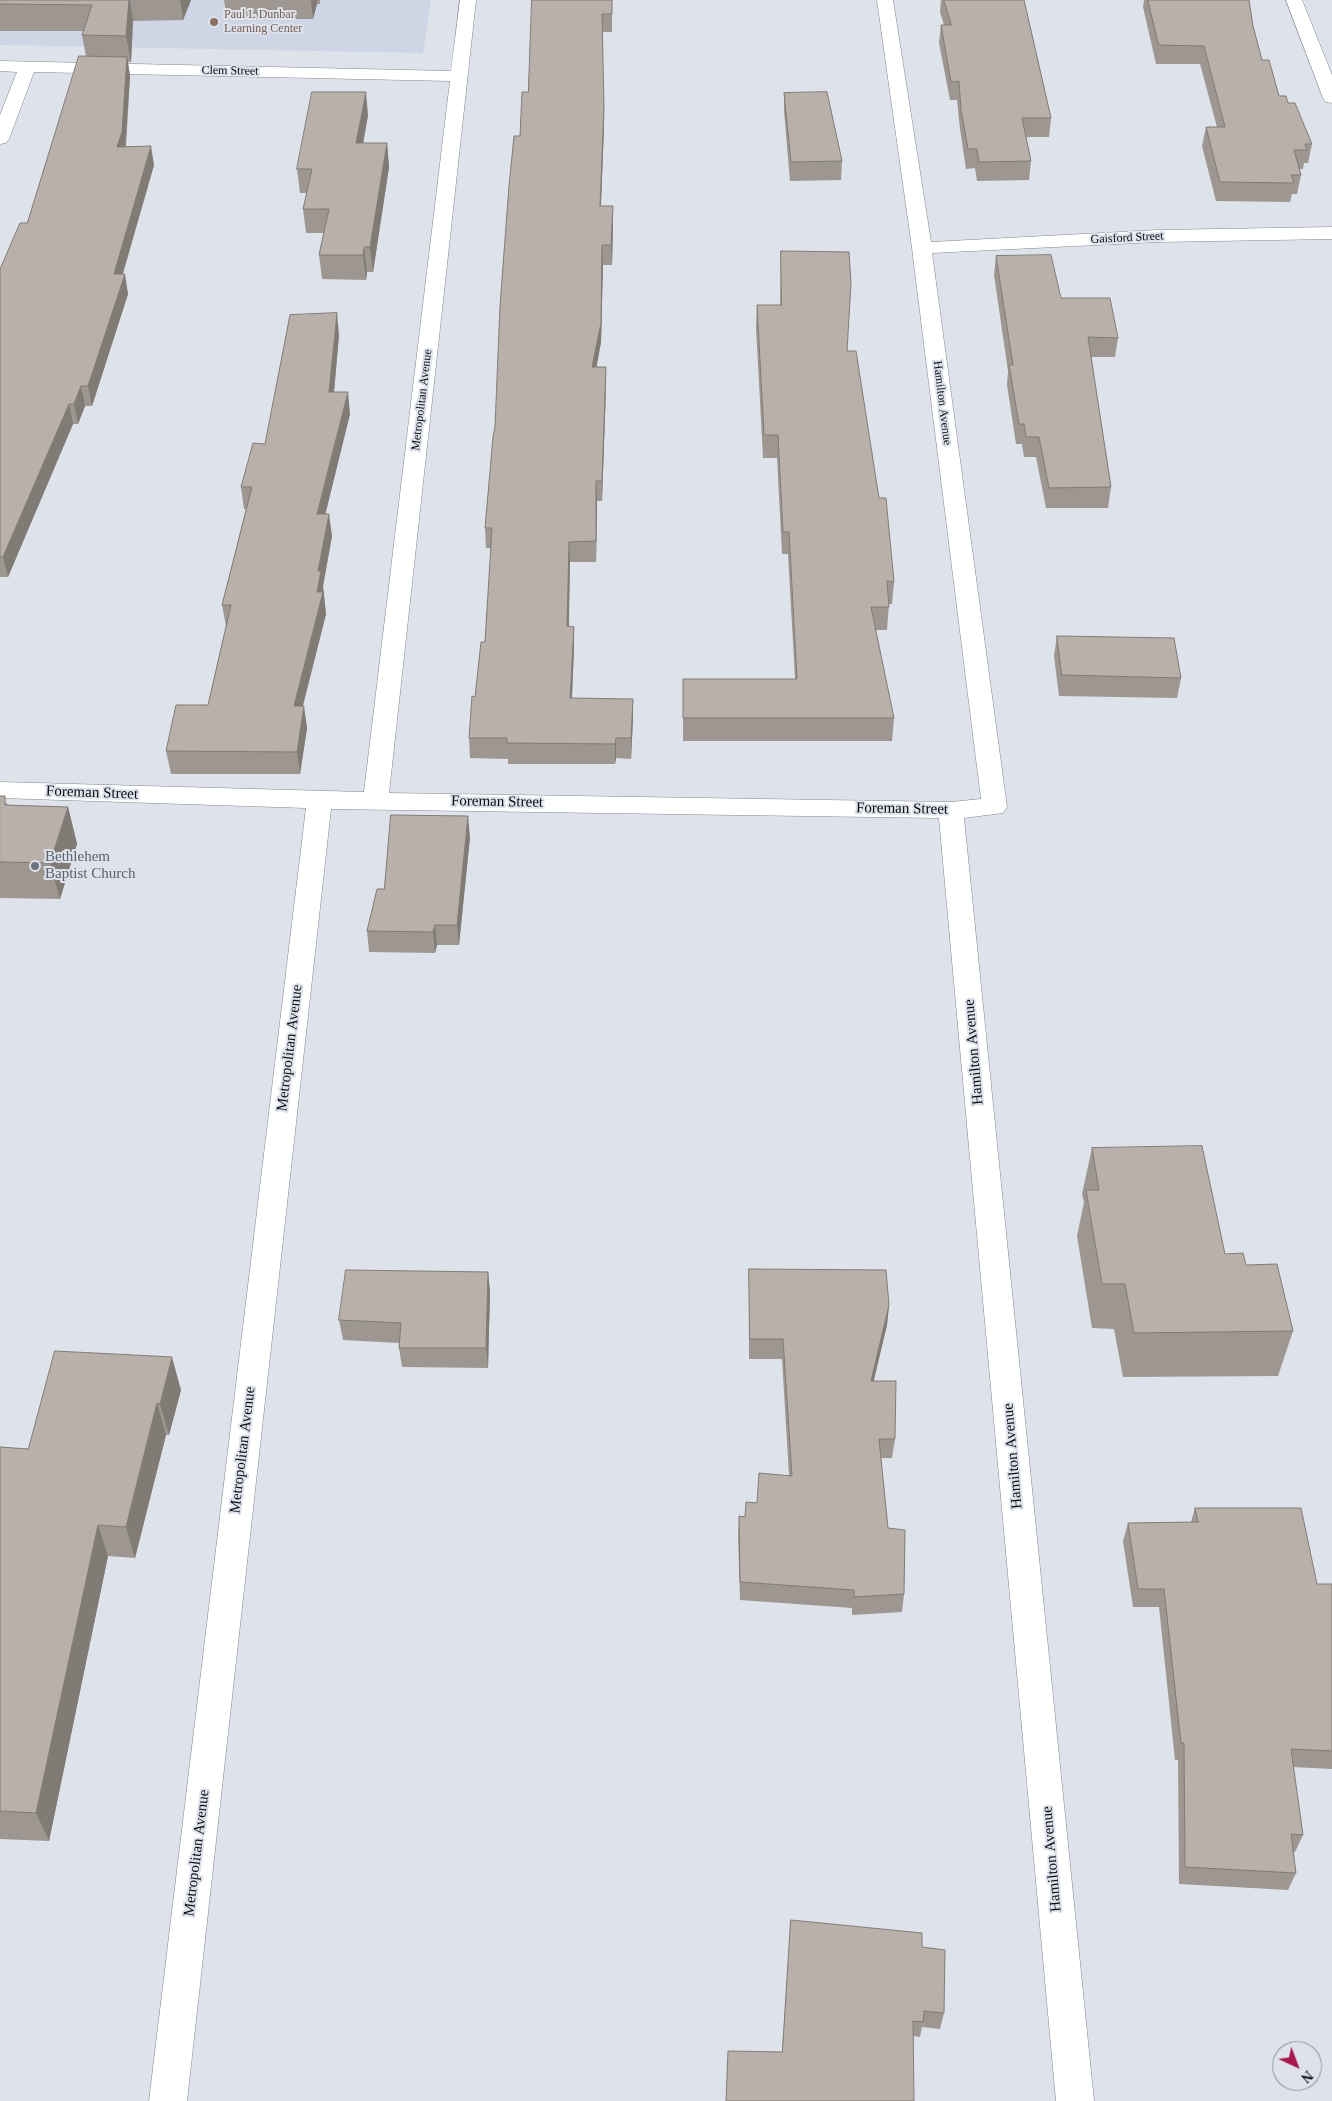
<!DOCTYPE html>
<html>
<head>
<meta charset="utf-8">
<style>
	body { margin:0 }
	#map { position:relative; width:1332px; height:2101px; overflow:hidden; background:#dee2eb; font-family:Georgia,serif }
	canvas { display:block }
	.north { position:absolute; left:1272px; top:2041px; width:50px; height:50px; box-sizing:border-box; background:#dee2eb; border:1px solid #8a8d93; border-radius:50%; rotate:137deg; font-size:14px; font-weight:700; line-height:20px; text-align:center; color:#0b0d10 }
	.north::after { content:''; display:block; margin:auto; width:18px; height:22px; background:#aa184e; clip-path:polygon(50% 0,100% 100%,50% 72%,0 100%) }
</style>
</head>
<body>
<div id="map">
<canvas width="1332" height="2101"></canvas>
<div class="north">N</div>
</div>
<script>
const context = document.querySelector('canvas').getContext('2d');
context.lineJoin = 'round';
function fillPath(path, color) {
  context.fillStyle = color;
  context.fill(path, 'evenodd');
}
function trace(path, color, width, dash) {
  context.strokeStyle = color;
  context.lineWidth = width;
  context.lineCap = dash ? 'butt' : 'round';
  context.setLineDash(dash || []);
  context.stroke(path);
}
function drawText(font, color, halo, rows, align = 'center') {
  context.font = font + ' Georgia,serif';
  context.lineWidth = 4;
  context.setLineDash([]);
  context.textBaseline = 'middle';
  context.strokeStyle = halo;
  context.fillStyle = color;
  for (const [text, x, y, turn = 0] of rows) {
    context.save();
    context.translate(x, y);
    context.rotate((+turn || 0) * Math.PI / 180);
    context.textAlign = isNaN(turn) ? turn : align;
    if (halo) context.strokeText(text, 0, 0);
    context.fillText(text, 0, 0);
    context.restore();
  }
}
const built = new Path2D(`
	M 0,0 L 431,0 L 423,53 L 0,45 Z`);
const minor = new Path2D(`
	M 460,0 L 476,0 L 389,793 L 951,802 L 981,799 L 912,248 L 877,0 L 893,0 L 931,242 L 1158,230 L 1332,227 L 1332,239 L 1158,242 L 932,253 L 1007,807 L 1003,813 L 964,818 L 1094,2101 L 1056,2101 L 939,818 L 331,809 L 187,2101 L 149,2101 L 306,808 L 0,798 L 0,782 L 364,792 L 450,81 L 34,72 L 9,139 L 6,143 L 0,144 L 0,115 L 17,72 L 0,71 L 0,61 L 451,71 Z
	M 1286,0 L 1302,0 L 1332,75 L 1332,103 L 1326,102 L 1323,98 Z`);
const wall = new Path2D(`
	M 0,0 L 191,0 L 183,20 L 133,21 L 131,62 L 128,62 L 130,76 L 126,147 L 154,165 L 123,274 L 128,294 L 92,406 L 85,406 L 78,424 L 73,424 L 8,577 L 0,577 L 0,269 L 27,223 L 86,56 L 82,35 L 84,31 L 0,31 Z
	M 224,0 L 320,0 L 320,4 L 317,4 L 313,19 L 227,19 Z
	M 612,0 L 612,32 L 602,32 L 604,127 L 601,206 L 613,206 L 613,225 L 612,265 L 603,265 L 601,342 L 596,367 L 606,367 L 606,387 L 602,501 L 597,501 L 596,562 L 570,562 L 569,626 L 574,627 L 574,647 L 572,698 L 633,719 L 631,759 L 616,758 L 615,764 L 508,764 L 508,759 L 470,758 L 469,738 L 475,697 L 485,642 L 491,548 L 486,548 L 485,528 L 495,427 L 520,136 L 528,92 Z
	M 941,0 L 1024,0 L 1051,118 L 1049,137 L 1026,137 L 1031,161 L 1029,180 L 977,181 L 975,168 L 966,169 L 960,129 L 957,100 L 950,100 L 939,43 L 941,25 L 944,25 L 940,12 Z
	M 1144,0 L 1249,0 L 1253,26 L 1262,60 L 1279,96 L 1288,103 L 1312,144 L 1308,163 L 1304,163 L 1303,169 L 1299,169 L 1301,175 L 1297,194 L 1292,194 L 1290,202 L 1216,201 L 1202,146 L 1206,127 L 1217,127 L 1200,64 L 1156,64 L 1143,7 Z
	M 784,93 L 842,161 L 841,180 L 790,181 L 784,111 Z
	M 368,115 L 363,143 L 387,143 L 389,167 L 373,272 L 367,272 L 366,280 L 322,279 L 319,255 L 324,233 L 306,233 L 303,209 L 307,193 L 300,193 L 297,169 Z
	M 781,251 L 847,351 L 879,498 L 894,582 L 892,604 L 889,604 L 887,630 L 875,630 L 894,718 L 892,741 L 683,741 L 683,679 L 795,679 L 788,554 L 782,554 L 777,458 L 763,458 L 756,327 L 757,305 L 780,305 Z
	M 996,256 L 1061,298 L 1118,338 L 1115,357 L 1091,357 L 1111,487 L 1108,508 L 1046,508 L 1036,457 L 1024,457 L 1022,444 L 1016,444 L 1007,385 L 1008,371 L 994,275 Z
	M 339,335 L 334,392 L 350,414 L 325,514 L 332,536 L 323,586 L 326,614 L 303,706 L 307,728 L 300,774 L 171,774 L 166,751 L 208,705 L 226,626 L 222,605 L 246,509 L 244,509 L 241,487 L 265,444 Z
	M 1057,636 L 1181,678 L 1177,698 L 1059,696 L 1054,656 Z
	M 0,796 L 8,805 L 68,807 L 77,844 L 60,899 L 0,898 Z
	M 470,837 L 459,945 L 437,945 L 435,953 L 369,952 L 367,931 L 384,889 Z
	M 1092,1148 L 1225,1254 L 1246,1265 L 1293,1331 L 1278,1376 L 1123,1377 L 1114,1329 L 1092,1328 L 1077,1236 L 1084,1202 L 1082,1194 Z
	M 749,1269 L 889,1305 L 887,1325 L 873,1381 L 895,1439 L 892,1458 L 881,1458 L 888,1528 L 904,1594 L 902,1612 L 852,1615 L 852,1608 L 740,1600 L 738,1535 L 739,1516 L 745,1517 L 757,1503 L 789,1476 L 782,1359 L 749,1359 Z
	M 488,1272 L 490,1292 L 488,1368 L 402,1367 L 399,1348 L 399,1343 L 343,1340 L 339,1320 Z
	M 181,1390 L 169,1435 L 166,1435 L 135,1558 L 108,1556 L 49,1841 L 0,1839 L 0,1447 L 28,1449 Z
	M 1195,1508 L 1317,1584 L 1332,1584 L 1332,1769 L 1293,1767 L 1303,1835 L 1295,1852 L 1293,1852 L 1296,1873 L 1288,1890 L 1179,1884 L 1178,1760 L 1175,1760 L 1159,1607 L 1133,1607 L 1123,1541 L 1128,1523 L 1191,1522 Z
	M 791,1920 L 922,1947 L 944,2013 L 940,2029 L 922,2027 L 920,2037 L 913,2036 L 782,2052 Z`);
const shadedWall = new Path2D(`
	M 129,0 L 130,0 L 133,21 L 131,62 L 126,36 Z
	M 180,0 L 191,0 L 183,20 Z
	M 311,0 L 317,0 L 317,4 L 313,19 Z
	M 602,14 L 604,127 L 600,225 L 600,206 Z
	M 127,57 L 130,76 L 125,151 L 117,147 Z
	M 366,92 L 368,115 L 359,167 L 356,143 Z
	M 387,143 L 389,167 L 373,272 L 370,247 Z
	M 151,146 L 154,165 L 117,293 L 114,274 Z
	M 613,206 L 613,225 L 612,265 L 611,245 Z
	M 602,245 L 603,265 L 601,342 L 593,387 L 592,367 Z
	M 364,247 L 367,272 L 366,280 L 363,255 Z
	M 125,274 L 128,294 L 92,406 L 88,386 Z
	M 337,313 L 339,335 L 332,414 L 329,392 Z
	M 606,367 L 606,387 L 602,501 L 602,481 Z
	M 81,386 L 85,406 L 78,424 L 74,404 Z
	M 348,392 L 350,414 L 320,536 L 317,514 Z
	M 69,404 L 73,424 L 8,577 L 3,557 Z
	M 596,481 L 597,501 L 596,562 Z
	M 329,514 L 332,536 L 323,586 L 326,614 L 297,728 L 294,706 L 317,592 L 318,571 Z
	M 569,542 L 570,562 L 568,647 L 567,626 Z
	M 574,627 L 574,647 L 571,718 L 570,698 Z
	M 633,699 L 633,719 L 631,759 L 631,738 Z
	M 304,706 L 307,728 L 300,774 L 297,752 Z
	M 616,738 L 616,758 L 615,764 L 615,744 Z
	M 68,807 L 77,844 L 60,899 L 50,863 Z
	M 468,816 L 470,837 L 459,945 L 457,925 Z
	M 435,925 L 437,945 L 435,953 L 433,932 Z
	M 488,1272 L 490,1292 L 488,1368 L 486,1348 Z
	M 889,1305 L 887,1325 L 869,1401 L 871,1381 Z
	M 172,1357 L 181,1390 L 169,1435 L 160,1404 Z
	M 157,1403 L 166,1435 L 135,1558 L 126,1527 Z
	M 98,1525 L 108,1556 L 49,1841 L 36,1813 Z`);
const building = new Path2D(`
	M 0,0 L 129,0 L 126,36 L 82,35 L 92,5 L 0,4 Z
	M 532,0 L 612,0 L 612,14 L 602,14 L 604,108 L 600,206 L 613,206 L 611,245 L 602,245 L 601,323 L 592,367 L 606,367 L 602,481 L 596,481 L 596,541 L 569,542 L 567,626 L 574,627 L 570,698 L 633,699 L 631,738 L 616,738 L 615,744 L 507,743 L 507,738 L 469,738 L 472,696 L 475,697 L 481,642 L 485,642 L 492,528 L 485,528 L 493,437 L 495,427 L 500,306 L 509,186 L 514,136 L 520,136 L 522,92 L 528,92 Z
	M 944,0 L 1024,0 L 1051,118 L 1022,118 L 1031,161 L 979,162 L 977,149 L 968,149 L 961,110 L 959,81 L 951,82 L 941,25 L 951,25 Z
	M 1148,0 L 1249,0 L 1253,26 L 1262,60 L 1269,60 L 1279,96 L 1286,96 L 1288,103 L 1295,103 L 1312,144 L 1305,144 L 1307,150 L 1294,150 L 1301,175 L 1291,175 L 1294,183 L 1220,182 L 1206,127 L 1225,127 L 1204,46 L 1159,45 Z
	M 79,56 L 127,57 L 122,132 L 117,147 L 151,146 L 114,274 L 125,274 L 88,386 L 81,386 L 74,404 L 69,404 L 3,557 L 0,557 L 0,269 L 20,223 L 27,223 Z
	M 312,92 L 366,92 L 356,143 L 387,143 L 370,247 L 364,247 L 363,255 L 319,255 L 329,209 L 303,209 L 312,169 L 297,169 Z
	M 827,92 L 842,161 L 791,162 L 784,93 Z
	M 781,251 L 849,252 L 851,283 L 847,351 L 856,351 L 879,498 L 886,498 L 894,582 L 887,581 L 889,607 L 871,607 L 894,718 L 683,718 L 683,679 L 797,679 L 789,532 L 783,532 L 778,435 L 764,435 L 757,305 L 781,305 Z
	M 1051,255 L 1061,298 L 1110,298 L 1118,338 L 1088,337 L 1111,487 L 1049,488 L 1039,437 L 1026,437 L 1024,424 L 1019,424 L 1009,365 L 1013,365 L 996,256 Z
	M 337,313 L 329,392 L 348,392 L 317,514 L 329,514 L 318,571 L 321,571 L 317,592 L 323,592 L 294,706 L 304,706 L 297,752 L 166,751 L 176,705 L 208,705 L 231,605 L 222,605 L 252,487 L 241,487 L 253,443 L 265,444 L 290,315 Z
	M 1057,636 L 1174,638 L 1181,678 L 1062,675 Z
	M 0,796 L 5,796 L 5,805 L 68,807 L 50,863 L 0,862 Z
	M 391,815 L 468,816 L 457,925 L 435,925 L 433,932 L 367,931 L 377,889 L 384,889 Z
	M 1202,1146 L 1225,1254 L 1243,1253 L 1246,1265 L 1277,1264 L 1293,1331 L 1134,1333 L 1125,1284 L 1102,1284 L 1086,1190 L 1099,1190 L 1092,1148 Z
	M 749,1269 L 886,1270 L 889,1305 L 871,1381 L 896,1381 L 895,1439 L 879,1439 L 888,1528 L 905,1530 L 904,1594 L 854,1597 L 854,1590 L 740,1582 L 739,1516 L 745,1517 L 746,1502 L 757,1503 L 759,1473 L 792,1476 L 783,1339 L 750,1339 Z
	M 346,1270 L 488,1272 L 486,1348 L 399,1348 L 401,1323 L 339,1320 Z
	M 55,1351 L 172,1357 L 160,1404 L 157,1403 L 126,1527 L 98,1525 L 36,1813 L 0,1811 L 0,1447 L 28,1449 Z
	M 1195,1508 L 1301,1508 L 1317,1584 L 1332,1584 L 1332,1751 L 1291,1749 L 1303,1835 L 1291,1834 L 1296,1873 L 1185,1867 L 1184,1743 L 1181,1743 L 1164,1589 L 1138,1589 L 1128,1523 L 1198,1522 Z
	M 791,1920 L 922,1933 L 922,1947 L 945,1950 L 944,2013 L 924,2011 L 923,2022 L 913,2021 L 914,2101 L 726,2101 L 728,2051 L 782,2052 Z`);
const markers = [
	[214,22,5,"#8d6e63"],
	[35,866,5,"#6b7280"]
];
const farEducationnames = [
	["Paul L Dunbar",224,15],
	["Learning Center",224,29]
];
const farStreetnames = [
	["Clem Street",230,71,1],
	["Gaisford Street",1127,238,-3],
	["Metropolitan Avenue",422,400,-83],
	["Hamilton Avenue",942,403,83]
];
const streetNames = [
	["Foreman Street",92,793,2],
	["Foreman Street",497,802,1],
	["Foreman Street",902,809,1],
	["Metropolitan Avenue",290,1048,-83],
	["Hamilton Avenue",974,1052,-95],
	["Metropolitan Avenue",243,1450,-83],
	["Hamilton Avenue",1013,1456,-95],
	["Metropolitan Avenue",197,1853,-83],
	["Hamilton Avenue",1052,1859,-95]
];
const worshipNames = [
	["Bethlehem",45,857],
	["Baptist Church",45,874]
];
fillPath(built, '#ced6e5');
trace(minor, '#82868e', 1);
fillPath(minor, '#fff');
fillPath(wall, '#9e9791');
fillPath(shadedWall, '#817b76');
fillPath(building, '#b8b0a9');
trace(building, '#817b76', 1);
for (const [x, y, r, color] of markers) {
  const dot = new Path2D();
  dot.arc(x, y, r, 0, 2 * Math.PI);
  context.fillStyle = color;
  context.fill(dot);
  trace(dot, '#dee2eb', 2);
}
drawText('12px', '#785e54', '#dee2eb', farEducationnames, 'left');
drawText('12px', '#0b0d10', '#dee2eb', farStreetnames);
drawText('15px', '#0b0d10', '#dee2eb', streetNames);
drawText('15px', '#5b616d', '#dee2eb', worshipNames, 'left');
</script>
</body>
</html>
